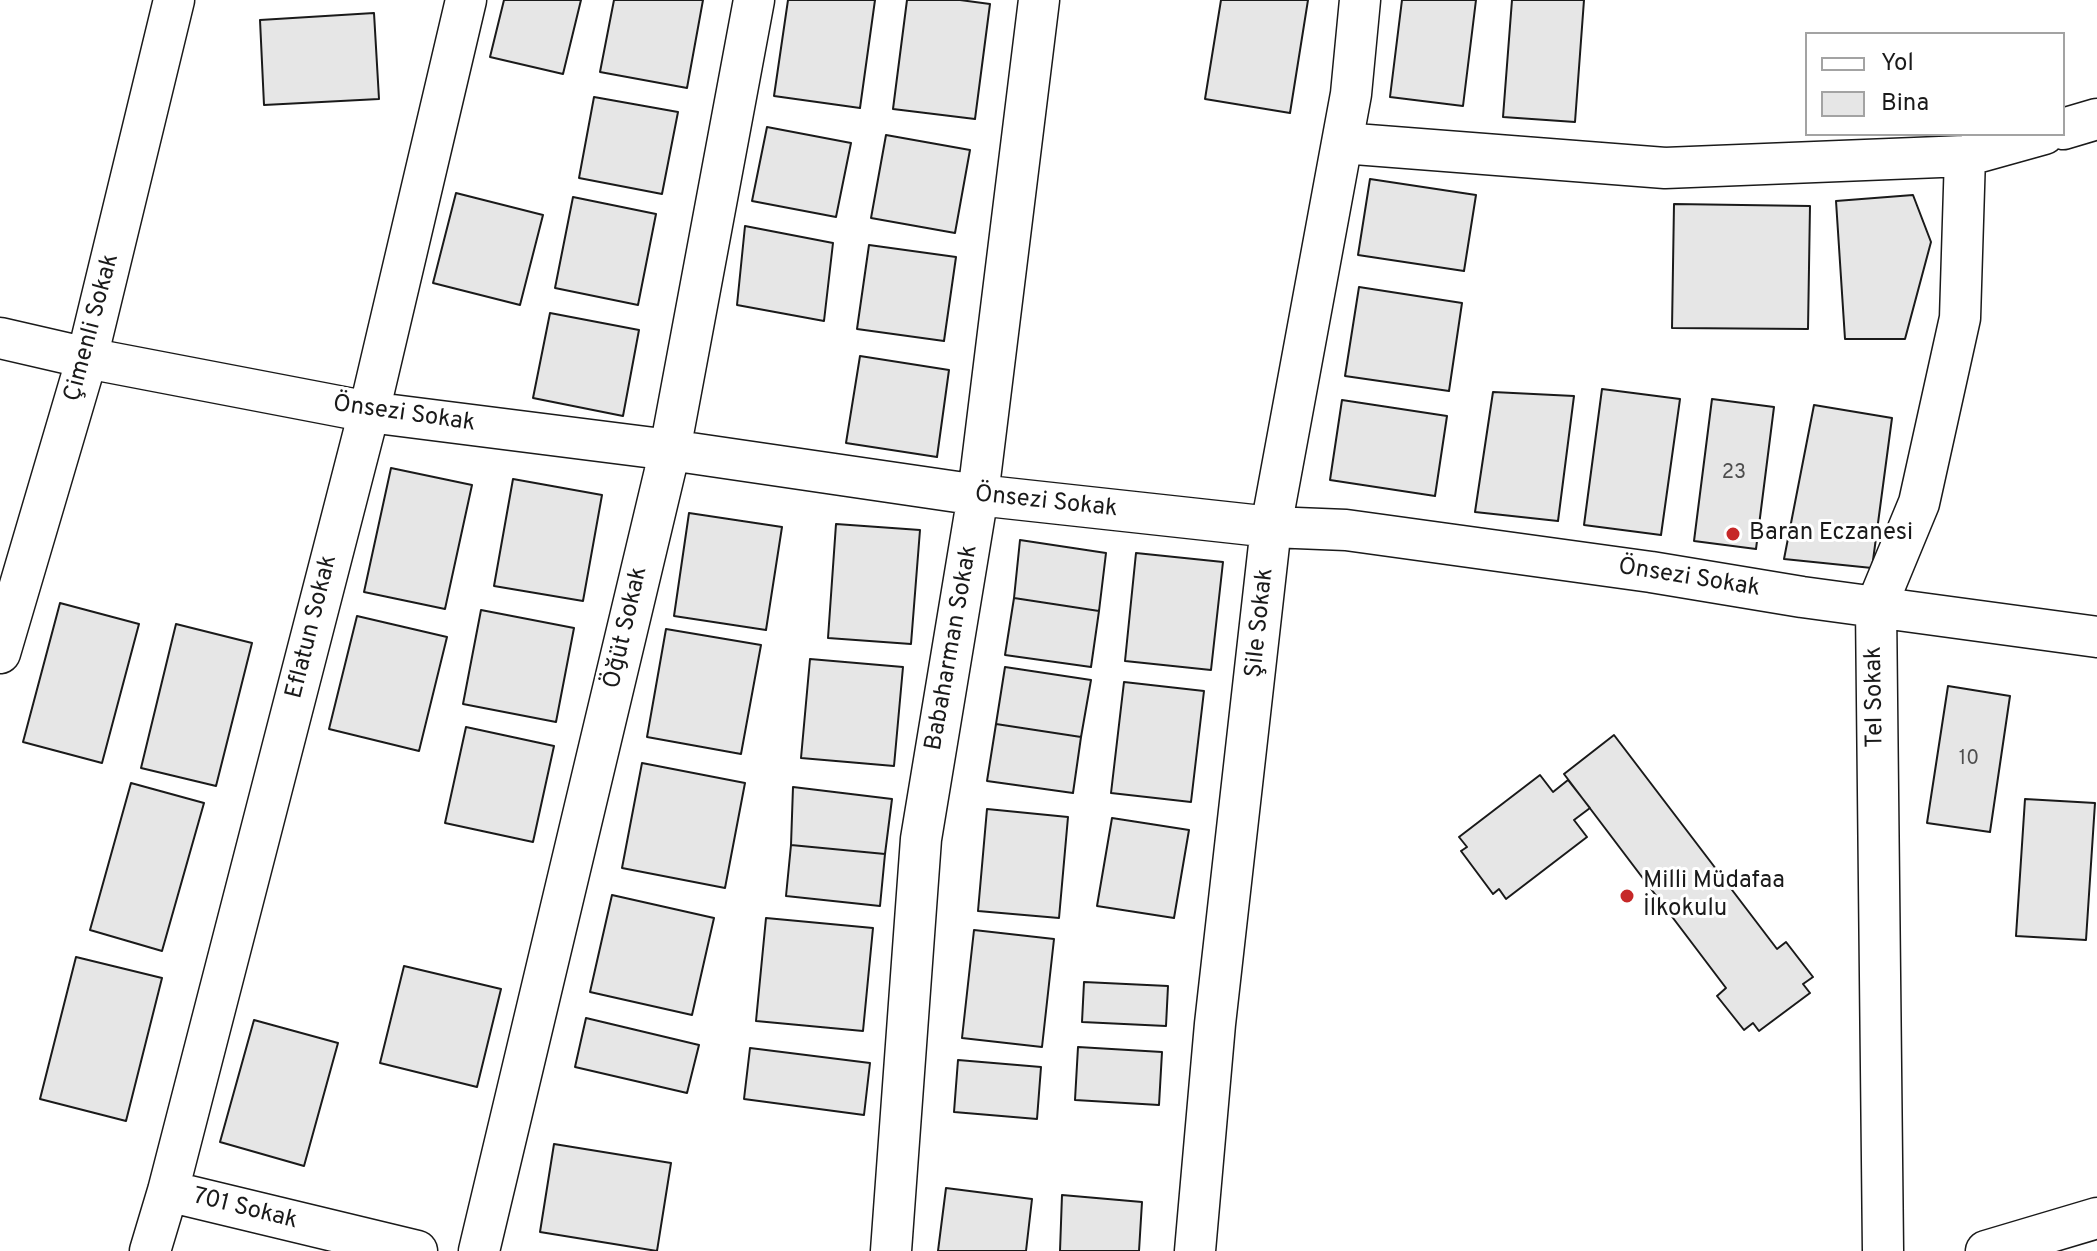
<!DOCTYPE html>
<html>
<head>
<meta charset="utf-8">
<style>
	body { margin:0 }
	#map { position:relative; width:2097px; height:1251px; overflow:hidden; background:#fff; font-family:Overpass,sans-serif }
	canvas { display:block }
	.legend { position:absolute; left:1805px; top:32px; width:260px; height:104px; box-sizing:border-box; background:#fff; border:2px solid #a3a3a3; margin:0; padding:10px 14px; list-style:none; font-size:24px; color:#1a1a1a }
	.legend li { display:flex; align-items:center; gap:16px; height:40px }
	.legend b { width:40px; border:2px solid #a3a3a3 }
</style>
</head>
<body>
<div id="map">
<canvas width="2097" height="1251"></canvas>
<ul class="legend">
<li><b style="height:10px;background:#fff"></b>Yol</li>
<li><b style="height:22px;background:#e6e6e6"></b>Bina</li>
</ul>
</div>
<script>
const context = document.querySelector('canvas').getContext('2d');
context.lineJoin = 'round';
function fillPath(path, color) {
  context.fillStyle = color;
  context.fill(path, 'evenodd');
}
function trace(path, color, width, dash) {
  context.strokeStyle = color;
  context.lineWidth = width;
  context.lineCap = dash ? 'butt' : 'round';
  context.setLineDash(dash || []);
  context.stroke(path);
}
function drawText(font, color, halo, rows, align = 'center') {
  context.font = font + ' Overpass,sans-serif';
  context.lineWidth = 6;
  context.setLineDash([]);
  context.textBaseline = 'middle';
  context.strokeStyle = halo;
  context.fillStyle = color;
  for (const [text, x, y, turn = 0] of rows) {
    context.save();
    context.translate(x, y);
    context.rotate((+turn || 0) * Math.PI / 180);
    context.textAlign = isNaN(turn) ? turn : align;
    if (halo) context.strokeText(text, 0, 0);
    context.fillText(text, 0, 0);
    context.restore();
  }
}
const building = new Path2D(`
	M 504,0 L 581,0 L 563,74 L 490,57 Z
	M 614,0 L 703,0 L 687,88 L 600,72 Z
	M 788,0 L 875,0 L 860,108 L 774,96 Z
	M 907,0 L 960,0 L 990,4 L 975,119 L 893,109 Z
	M 1221,0 L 1308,0 L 1290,113 L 1205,99 Z
	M 1402,0 L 1476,0 L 1463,106 L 1390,97 Z
	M 1512,0 L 1584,0 L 1575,122 L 1503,117 Z
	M 374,13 L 379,99 L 264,105 L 260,20 Z
	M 594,97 L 678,112 L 662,194 L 579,178 Z
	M 767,127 L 851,143 L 836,217 L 752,201 Z
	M 886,135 L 970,150 L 955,233 L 871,218 Z
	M 1370,179 L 1476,195 L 1464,271 L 1358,255 Z
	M 456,193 L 543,215 L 520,305 L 433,283 Z
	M 1913,195 L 1931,242 L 1905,339 L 1845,339 L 1836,201 Z
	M 573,197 L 656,214 L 638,305 L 555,288 Z
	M 1674,204 L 1810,206 L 1808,329 L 1672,328 Z
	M 745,226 L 833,243 L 824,321 L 737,305 Z
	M 869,245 L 956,257 L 944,341 L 857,329 Z
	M 1359,287 L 1462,303 L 1449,391 L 1345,376 Z
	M 550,313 L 639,330 L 623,416 L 533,398 Z
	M 860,356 L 949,370 L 937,457 L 846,443 Z
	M 1602,389 L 1680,399 L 1661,535 L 1584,525 Z
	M 1493,392 L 1574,396 L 1558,521 L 1475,512 Z
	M 1712,399 L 1774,407 L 1756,549 L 1694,541 Z
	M 1342,400 L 1447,416 L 1435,496 L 1330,480 Z
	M 1814,405 L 1892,418 L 1872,568 L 1784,559 Z
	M 391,468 L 472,485 L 445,609 L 364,592 Z
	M 513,479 L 602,495 L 583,601 L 494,586 Z
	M 689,513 L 782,527 L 766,630 L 674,616 Z
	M 836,524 L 920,530 L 911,644 L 828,638 Z
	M 1020,540 L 1106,553 L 1099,611 L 1014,598 Z
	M 1136,553 L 1223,562 L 1211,670 L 1125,661 Z
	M 1014,598 L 1099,611 L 1091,667 L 1005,655 Z
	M 60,603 L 139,624 L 102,763 L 23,742 Z
	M 481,610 L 574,628 L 556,722 L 463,704 Z
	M 357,616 L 447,637 L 419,751 L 329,729 Z
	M 176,624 L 252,643 L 216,786 L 141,768 Z
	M 666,629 L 761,645 L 741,754 L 647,737 Z
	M 810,659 L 903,667 L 894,766 L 801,758 Z
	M 1005,667 L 1091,680 L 1081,737 L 996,724 Z
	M 1124,682 L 1204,691 L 1191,802 L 1111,793 Z
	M 1948,686 L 2010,696 L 1990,832 L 1927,823 Z
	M 996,724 L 1081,737 L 1073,793 L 987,781 Z
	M 466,727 L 554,746 L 533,842 L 445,823 Z
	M 1614,735 L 1777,949 L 1786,942 L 1813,977 L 1803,984 L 1810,993 L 1759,1031 L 1753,1023 L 1744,1030 L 1717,996 L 1726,988 L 1564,774 Z
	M 642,763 L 745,783 L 725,888 L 622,868 Z
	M 1540,775 L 1553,792 L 1568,780 L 1590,808 L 1574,820 L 1587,837 L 1506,899 L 1499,889 L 1493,894 L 1461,851 L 1467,847 L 1459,837 Z
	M 131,783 L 204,803 L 162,951 L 90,930 Z
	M 793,787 L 892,799 L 885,854 L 791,845 Z
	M 2025,799 L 2095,803 L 2086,940 L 2016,936 Z
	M 987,809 L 1068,817 L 1059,918 L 978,911 Z
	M 1112,818 L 1189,830 L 1174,918 L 1097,906 Z
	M 791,845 L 885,854 L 880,906 L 786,896 Z
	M 612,895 L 714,918 L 692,1015 L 590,992 Z
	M 766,918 L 873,928 L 863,1031 L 756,1021 Z
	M 974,930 L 1054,939 L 1042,1047 L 962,1038 Z
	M 76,957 L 162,978 L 126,1121 L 40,1099 Z
	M 404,966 L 501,989 L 477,1087 L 380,1063 Z
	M 1084,982 L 1168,986 L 1166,1026 L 1082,1022 Z
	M 586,1018 L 699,1045 L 687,1093 L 575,1067 Z
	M 254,1020 L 338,1043 L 304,1166 L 220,1142 Z
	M 1078,1047 L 1162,1052 L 1159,1105 L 1075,1100 Z
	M 750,1048 L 870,1063 L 864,1115 L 744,1099 Z
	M 958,1060 L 1041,1067 L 1037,1119 L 954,1112 Z
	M 554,1144 L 671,1163 L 657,1251 L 540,1232 Z
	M 946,1188 L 1032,1199 L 1026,1251 L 938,1251 Z
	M 1062,1195 L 1142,1202 L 1139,1251 L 1060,1251 Z`);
const minor = new Path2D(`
	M 2063,129 L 2097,119
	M 1342,143 L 1665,168 L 1965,156 L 2044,134
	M 0,338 L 87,358 L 369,412 L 670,450 L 978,495 L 1271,527 L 1346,530 L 1651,572 L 1802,597 L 2097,637
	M 0,653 L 87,358 L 174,0
	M 168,1191 L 417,1251
	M 150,1251 L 168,1191 L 369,412 L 466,0
	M 479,1251 L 670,450 L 754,0
	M 891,1251 L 921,839 L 978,495 L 1039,0
	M 1195,1251 L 1215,1024 L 1271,527 L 1351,94 L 1360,0
	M 1883,1251 L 1876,607 L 1919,503 L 1960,318 L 1965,156
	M 1986,1251 L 2097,1218`);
const markers = [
	[1733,534,8,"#c62828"],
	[1627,896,8,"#c62828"]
];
const numberNames = [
	["23",1734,474],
	["10",1969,760]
];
const streetNames = [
	["Çimenli Sokak",93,328,-75],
	["Önsezi Sokak",404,415,8],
	["Önsezi Sokak",1046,503,6],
	["Önsezi Sokak",1689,579,9],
	["Şile Sokak",1261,623,-84],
	["Eflatun Sokak",313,627,-76],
	["Öğüt Sokak",627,628,-77],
	["Babaharman Sokak",953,648,-80],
	["Tel Sokak",1876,697,-91],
	["701 Sokak",245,1210,14]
];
const poiNames = [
	["Baran Eczanesi",1749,534],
	["Milli Müdafaa",1643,882],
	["İlkokulu",1643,910]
];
fillPath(building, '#e6e6e6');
trace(building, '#1a1a1a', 2);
trace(minor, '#1a1a1a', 43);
trace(minor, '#fff', 40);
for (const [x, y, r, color] of markers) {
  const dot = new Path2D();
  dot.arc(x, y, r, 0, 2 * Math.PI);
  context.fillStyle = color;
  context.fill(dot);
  trace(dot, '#fff', 3);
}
drawText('20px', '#4d4d4d', null, numberNames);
drawText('24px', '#1a1a1a', '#fff', streetNames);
drawText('24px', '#1a1a1a', '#fff', poiNames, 'left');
</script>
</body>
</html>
